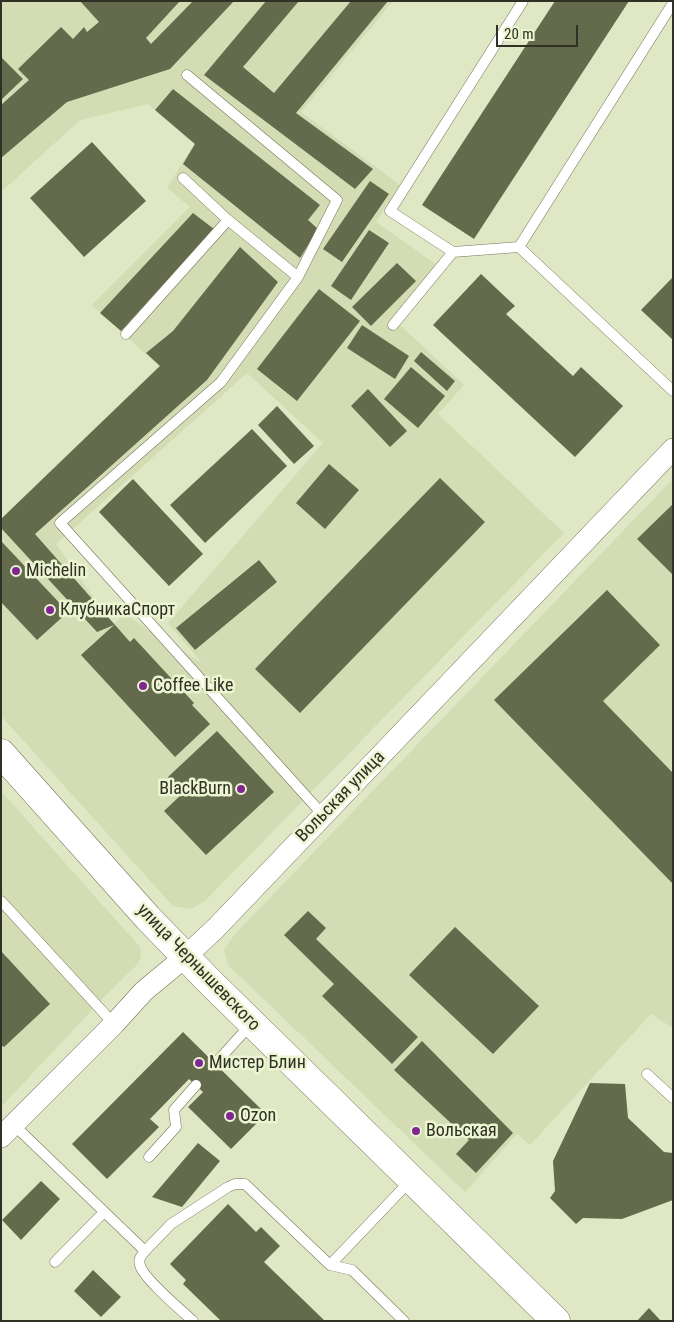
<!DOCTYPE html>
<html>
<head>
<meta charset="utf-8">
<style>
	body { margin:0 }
	#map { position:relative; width:674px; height:1322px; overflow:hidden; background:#dfe7c5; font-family:"Roboto Condensed",sans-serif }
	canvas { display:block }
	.frame { position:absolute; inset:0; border:2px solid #2e3124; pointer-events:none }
	.scale { position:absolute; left:496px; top:25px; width:82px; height:22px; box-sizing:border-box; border:2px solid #2e3124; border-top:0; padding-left:6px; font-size:15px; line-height:18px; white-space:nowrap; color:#2e3124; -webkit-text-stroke:4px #ecf4d2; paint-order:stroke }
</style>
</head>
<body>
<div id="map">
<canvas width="674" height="1322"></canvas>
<div class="frame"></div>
<div class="scale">20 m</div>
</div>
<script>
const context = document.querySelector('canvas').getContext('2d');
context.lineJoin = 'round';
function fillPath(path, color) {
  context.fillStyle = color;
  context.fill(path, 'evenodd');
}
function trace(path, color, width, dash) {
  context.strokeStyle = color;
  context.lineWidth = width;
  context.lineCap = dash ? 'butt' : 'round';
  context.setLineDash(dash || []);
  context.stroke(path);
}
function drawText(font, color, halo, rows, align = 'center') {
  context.font = font + ' "Roboto Condensed",sans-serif';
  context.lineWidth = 5;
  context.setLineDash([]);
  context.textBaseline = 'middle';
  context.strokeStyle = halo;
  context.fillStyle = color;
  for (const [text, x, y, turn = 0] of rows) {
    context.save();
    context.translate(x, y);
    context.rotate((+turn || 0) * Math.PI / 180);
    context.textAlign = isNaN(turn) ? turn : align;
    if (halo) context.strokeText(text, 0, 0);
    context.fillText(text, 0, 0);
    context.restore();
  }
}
const built = new Path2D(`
	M 1,1 L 393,1 L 301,112 L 400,185 L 376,222 L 440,267 L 399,324 L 464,385 L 438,414 L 564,533 L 205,901 L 191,909 L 173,906 L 1,716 L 1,519 L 159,366 L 92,305 L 190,207 L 167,188 L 194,144 L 148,104 L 80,120 L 1,192 ZM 247,373 L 323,443 L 168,623 L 203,664 L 124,614 L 113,625 L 56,544 Z
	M 673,479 L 673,1028 L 651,1014 L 530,1145 L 517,1134 L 465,1192 L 228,965 L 224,950 L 235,934 Z
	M 1,791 L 140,947 L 141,958 L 136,966 L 106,995 L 1,1107 Z`);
const building = new Path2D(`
	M 80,1 L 180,1 L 146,38 L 151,44 L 193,1 L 234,1 L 170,69 L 67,102 L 1,158 L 1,105 L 29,80 L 18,69 L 61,27 L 73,39 L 84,27 L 87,32 L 99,22 Z
	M 266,1 L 299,1 L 243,67 L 274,93 L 351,1 L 388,1 L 296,113 L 373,169 L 355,189 L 204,75 Z
	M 555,1 L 629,1 L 474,239 L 422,205 Z
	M 1,57 L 23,79 L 1,100 Z
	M 173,89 L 320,205 L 308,220 L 318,229 L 300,258 L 183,164 L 195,144 L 155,110 Z
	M 92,142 L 146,201 L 84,257 L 30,198 Z
	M 370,181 L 389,194 L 342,262 L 323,249 Z
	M 193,213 L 214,229 L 121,331 L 100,313 Z
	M 369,230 L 389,243 L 351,300 L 331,286 Z
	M 240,247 L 278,282 L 207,380 L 35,534 L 130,642 L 134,638 L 194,703 L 192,705 L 210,724 L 175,757 L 81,655 L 114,625 L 97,632 L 1,528 L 1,519 L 160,366 L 146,353 L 173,331 Z
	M 397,263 L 416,281 L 371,326 L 352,307 Z
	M 481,274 L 515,306 L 506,314 L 573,376 L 581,367 L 623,406 L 575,457 L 433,325 Z
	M 673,277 L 673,340 L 641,310 Z
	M 319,289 L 360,321 L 297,401 L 257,369 Z
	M 362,325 L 409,356 L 395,379 L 347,348 Z
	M 421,352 L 455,381 L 447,391 L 414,361 Z
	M 411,367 L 445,396 L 418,428 L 384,399 Z
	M 368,389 L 407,431 L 390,447 L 351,406 Z
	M 277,406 L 314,446 L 294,464 L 258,425 Z
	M 252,429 L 287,466 L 205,543 L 170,505 Z
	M 329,464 L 359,490 L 325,529 L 296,503 Z
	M 440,478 L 485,522 L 300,713 L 255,669 Z
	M 133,479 L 203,554 L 169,586 L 99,512 Z
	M 673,504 L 673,575 L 637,539 Z
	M 1,541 L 68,612 L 37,640 L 1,602 Z
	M 259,560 L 277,582 L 195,650 L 176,628 Z
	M 607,590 L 660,645 L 603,701 L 673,773 L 673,884 L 494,700 Z
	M 217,731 L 274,792 L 206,855 L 164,811 L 183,793 L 168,777 Z
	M 308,911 L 326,928 L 316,939 L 418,1037 L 392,1064 L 322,996 L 334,984 L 284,935 Z
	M 455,927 L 539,1006 L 493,1054 L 409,975 Z
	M 1,951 L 50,1004 L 4,1047 L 1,1045 Z
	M 183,1032 L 266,1114 L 231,1149 L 188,1107 L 203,1092 L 189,1079 L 150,1119 L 159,1127 L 107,1179 L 72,1144 Z
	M 422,1041 L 513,1133 L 476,1173 L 456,1154 L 469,1140 L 394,1070 Z
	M 590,1083 L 625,1084 L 628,1118 L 664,1152 L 673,1153 L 673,1200 L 622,1219 L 583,1218 L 576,1224 L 550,1198 L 555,1191 L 553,1161 Z
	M 198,1143 L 220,1161 L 182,1207 L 152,1197 Z
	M 41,1181 L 60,1199 L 21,1240 L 2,1220 Z
	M 228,1204 L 256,1232 L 261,1227 L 280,1246 L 264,1262 L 325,1321 L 221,1321 L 183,1284 L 186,1280 L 170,1264 Z
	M 93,1270 L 121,1297 L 101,1317 L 74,1291 Z
	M 649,1308 L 661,1321 L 637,1321 Z`);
const lane = new Path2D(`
	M 523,1 L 390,211 L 453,252 L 519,247 L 673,391
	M 187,75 L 337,200 L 298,277
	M 183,178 L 228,220 L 298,277 L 221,382 L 60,523 L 324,816
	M 519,247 L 673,3
	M 393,325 L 453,252
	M 126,334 L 228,220
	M 1,901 L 114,1024
	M 215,1064 L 251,1024
	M 647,1074 L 673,1098
	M 14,1125 L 145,1251 C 141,1256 138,1259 140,1265 C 142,1277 182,1311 193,1321
	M 149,1157 L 176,1127 L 174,1110 L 196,1085
	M 145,1251 L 171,1224 L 228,1187 L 235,1184 L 245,1184 L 330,1265 L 352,1270 L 404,1321
	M 55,1262 L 104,1212
	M 330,1265 L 410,1181`);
const street = new Path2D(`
	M 1,1137 L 114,1024 L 144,991 L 185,957 L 216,928 L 673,449`);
const primary = new Path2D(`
	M 1,753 L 148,918 L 210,982 L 556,1321`);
const markers = [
	[16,571,5,"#802692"],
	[50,610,5,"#802692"],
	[143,686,5,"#802692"],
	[241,789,5,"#802692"],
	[199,1063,5,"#802692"],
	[230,1116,5,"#802692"],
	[416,1131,5,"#802692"]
];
const poiNames = [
	["Michelin",26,571],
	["КлубникаСпорт",60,610],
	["Coffee Like",153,686],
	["BlackBurn",231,789,"right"],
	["Мистер Блин",209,1063],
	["Ozon",240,1116],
	["Вольская",426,1131]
];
const streetNames = [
	["Вольская улица",341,797,-46],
	["улица Чернышевского",198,968,46]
];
fillPath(built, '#d3dcb3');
fillPath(building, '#646b4d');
trace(lane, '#71785a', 11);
trace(street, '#71785a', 22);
trace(primary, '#71785a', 29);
trace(lane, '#fff', 10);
trace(street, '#fff', 21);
trace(primary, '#fff', 28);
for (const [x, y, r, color] of markers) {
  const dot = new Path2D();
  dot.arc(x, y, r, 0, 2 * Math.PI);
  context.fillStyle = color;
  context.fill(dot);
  trace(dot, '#ecf4d2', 2);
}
drawText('18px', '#2e3124', '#ecf4d2', poiNames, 'left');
drawText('18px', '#2e3124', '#ecf4d2', streetNames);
</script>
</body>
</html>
